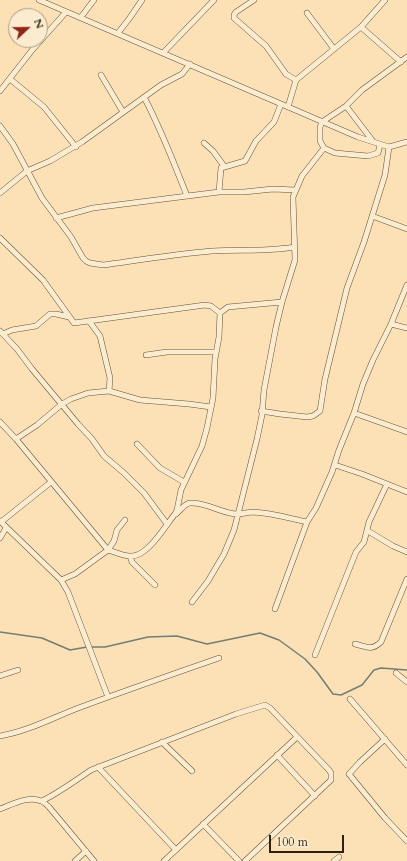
<!DOCTYPE html>
<html>
<head>
<meta charset="utf-8">
<style>
	body { margin:0 }
	#map { position:relative; width:407px; height:861px; overflow:hidden; background:#fbe1b5; font-family:Cardo,serif }
	canvas { display:block }
	.north { position:absolute; left:8px; top:8px; width:40px; height:40px; box-sizing:border-box; background:#fceccf; border:1px solid #aa9b83; border-radius:50%; rotate:68deg; font-size:11px; font-weight:700; line-height:16px; text-align:center; color:#2e2112 }
	.north::after { content:''; display:block; margin:auto; width:14px; height:18px; background:#8f2418; clip-path:polygon(50% 0,100% 100%,50% 72%,0 100%) }
	.scale { position:absolute; left:269px; top:835px; width:75px; height:18px; box-sizing:border-box; border:2px solid #2e2112; border-top:0; padding-left:5px; font-size:12px; line-height:14px; white-space:nowrap; color:#2e2112; -webkit-text-stroke:3px #fceccf; paint-order:stroke }
</style>
</head>
<body>
<div id="map">
<canvas width="407" height="861"></canvas>
<div class="north">N</div>
<div class="scale">100 m</div>
</div>
<script>
const context = document.querySelector('canvas').getContext('2d');
context.lineJoin = 'round';
function trace(path, color, width, dash) {
  context.strokeStyle = color;
  context.lineWidth = width;
  context.lineCap = dash ? 'butt' : 'round';
  context.setLineDash(dash || []);
  context.stroke(path);
}
const stream = new Path2D(`
	M 0,632 L 42,638 L 70,650 L 87,647
	M 90,647 L 105,647 L 148,637 L 177,636 L 207,644 L 260,633 L 279,640 L 305,659 L 317,672 L 333,694 L 341,695 L 362,685 L 374,670 L 381,668 L 407,670`);
const minor = new Path2D(`
	M 39,0 L 358,137 L 389,147 L 407,142
	M 254,0 L 236,12 L 234,15 L 234,18 L 266,46 L 286,74 L 296,80
	M 307,13 L 334,49
	M 81,17 L 94,0
	M 361,27 L 401,62
	M 118,33 L 129,19 L 142,0
	M 163,53 L 214,0
	M 101,75 L 123,112
	M 10,79 L 44,107 L 76,147
	M 0,91 L 33,49 L 66,12
	M 144,97 C 161,129 174,163 187,196
	M 346,106 L 372,140
	M 288,107 L 296,80 L 361,27 L 385,0
	M 0,126 L 13,144 L 42,198 L 71,237 L 83,258 L 86,261 L 90,263 L 103,265 C 139,260 176,254 212,251 C 240,249 267,252 295,247
	M 204,143 L 213,151 L 224,166
	M 380,145 L 378,153 L 368,156 L 335,153 L 324,148 L 320,141 L 320,127 L 322,122 L 346,106 L 362,90 L 407,57
	M 219,192 L 221,168 L 245,161 L 256,141 L 274,122 L 281,104
	M 0,193 L 27,171 L 50,161 L 82,142 L 161,85 L 182,74 L 190,64
	M 372,216 L 407,229
	M 56,218 L 93,208 L 219,192 L 244,192 L 273,189 L 295,190
	M 0,238 L 43,280 L 74,323 L 205,305 L 211,306 L 220,313 L 219,337 L 215,359 L 213,398 L 207,428 L 202,446 L 181,490 L 177,510 L 175,514 C 165,526 147,558 130,556 C 123,556 115,552 108,550 L 16,439 L 0,422
	M 220,313 L 228,307 L 282,302
	M 89,321 L 100,336 L 110,378 L 109,391
	M 391,324 L 407,328
	M 0,331 L 17,349 L 32,369 L 78,424 L 92,439 L 104,456 L 124,473 L 144,493 L 167,524
	M 3,334 L 12,330 L 36,326 L 50,314 L 56,314 L 69,317
	M 146,355 L 167,352 L 216,352
	M 261,411 L 280,414 L 307,417 L 313,416 L 320,411 L 325,379 L 347,288 L 364,242 L 385,175 L 389,147
	M 354,413 L 407,432
	M 16,439 L 37,425 L 62,404 L 71,399 L 88,393 L 109,391 L 140,400 L 189,404 L 211,407
	M 137,444 L 160,468 L 184,482
	M 335,465 L 362,474 L 407,492
	M 176,514 C 180,511 185,503 190,503 C 207,502 222,514 238,514 C 243,514 248,512 253,512 C 273,513 288,518 307,522
	M 0,521 L 61,580 L 68,592 L 108,697
	M 1,522 L 51,482
	M 368,531 L 393,546 L 407,552
	M 0,538 L 6,528
	M 130,556 L 132,562 L 155,585
	M 61,580 L 75,574 L 108,550 L 114,541 L 117,530 L 125,520
	M 192,602 L 208,581 L 224,554 L 234,530 L 257,439 L 262,415 L 264,390 L 276,327 L 282,302 L 295,260 L 293,197 L 302,176 L 324,148
	M 275,609 L 307,522 L 316,508 L 332,472 L 339,450 L 354,413 L 363,384 L 373,360 L 391,324 L 407,285
	M 355,644 C 367,647 371,651 381,642 L 407,579
	M 315,655 L 356,552 L 364,542 L 369,522 L 387,484
	M 396,673 L 407,682
	M 0,676 L 18,670
	M 350,699 L 407,765
	M 0,736 C 29,731 54,717 81,707 C 127,690 173,674 219,658
	M 385,739 L 360,762 L 349,774 L 385,818 L 407,841
	M 162,742 L 192,771
	M 277,755 L 315,796
	M 98,767 L 176,850
	M 42,801 C 60,792 75,781 91,770 L 236,714 L 265,705 L 270,708 L 329,770 L 331,773 L 331,780 L 245,861
	M 0,809 C 11,805 29,795 41,801 C 44,802 47,805 49,807 L 94,861
	M 203,824 L 239,861
	M 75,861 L 86,851
	M 164,861 L 297,737
	M 334,861 L 339,857`);
trace(stream, '#747d76', 1.5);
trace(minor, '#61513b', 6);
trace(minor, '#fceccf', 5);
</script>
</body>
</html>
